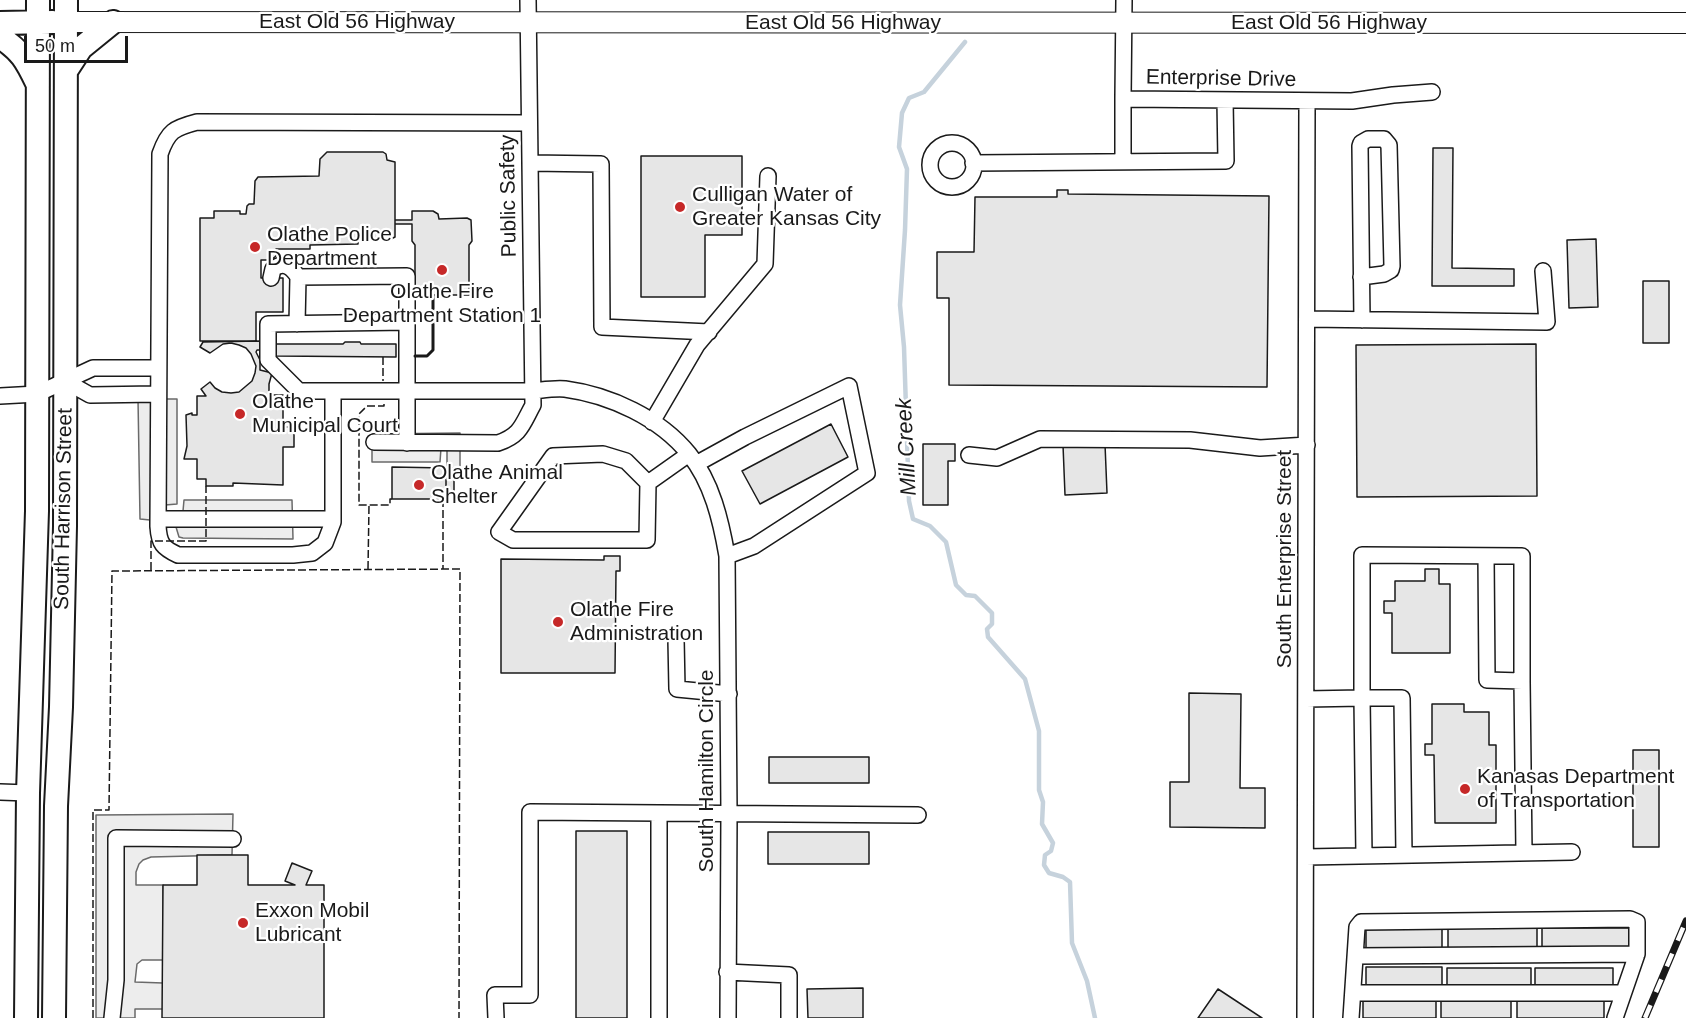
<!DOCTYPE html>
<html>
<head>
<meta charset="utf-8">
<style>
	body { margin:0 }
	#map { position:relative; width:1686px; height:1018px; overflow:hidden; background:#fff; font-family:Arial,sans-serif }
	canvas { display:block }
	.scale { position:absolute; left:24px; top:36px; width:104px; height:27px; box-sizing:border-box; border:3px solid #1a1a1a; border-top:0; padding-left:8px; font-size:18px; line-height:21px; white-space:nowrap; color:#1a1a1a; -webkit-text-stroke:4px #fff; paint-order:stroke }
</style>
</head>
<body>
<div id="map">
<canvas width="1686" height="1018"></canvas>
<div class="scale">50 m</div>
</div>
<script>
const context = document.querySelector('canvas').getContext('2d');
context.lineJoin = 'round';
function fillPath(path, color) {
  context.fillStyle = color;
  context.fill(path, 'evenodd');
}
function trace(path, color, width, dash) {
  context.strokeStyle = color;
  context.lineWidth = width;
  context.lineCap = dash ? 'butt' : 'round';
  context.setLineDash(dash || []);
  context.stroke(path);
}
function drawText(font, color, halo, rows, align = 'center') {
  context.font = font + ' Arial,sans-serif';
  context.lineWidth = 4.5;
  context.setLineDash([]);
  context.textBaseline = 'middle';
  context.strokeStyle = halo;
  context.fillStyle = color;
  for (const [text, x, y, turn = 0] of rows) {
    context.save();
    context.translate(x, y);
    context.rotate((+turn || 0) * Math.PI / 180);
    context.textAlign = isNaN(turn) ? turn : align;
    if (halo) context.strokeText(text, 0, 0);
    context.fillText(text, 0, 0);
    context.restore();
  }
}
const parking = new Path2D(`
	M 138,399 L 177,399 L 177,504 L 165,505 L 165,511 L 183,511 L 184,500 L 292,500 L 293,539 L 183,538 L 179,537 L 176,527 L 150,528 L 150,520 L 140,519 Z
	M 460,433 L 460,468 L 447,468 L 447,451 L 446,449 L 441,448 L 440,462 L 372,462 L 372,434 Z
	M 233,814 L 232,855 L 151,857 L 143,860 L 139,864 L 136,872 L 136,885 L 163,885 L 163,960 L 142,960 L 137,964 L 135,982 L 163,983 L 163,1009 L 135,1009 L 135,1018 L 96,1018 L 96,815 Z`);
const stream = new Path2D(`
	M 965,42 L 924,92 L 909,98 L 902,113 L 899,147 L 907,169 L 905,230 L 900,305 L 904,347 L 909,501 L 913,519 L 930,526 L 946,542 L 956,585 L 966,595 L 975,596 L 992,613 L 992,624 L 987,629 L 988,637 L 1025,679 L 1039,731 L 1039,790 L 1043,802 L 1042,824 L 1053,843 L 1051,851 L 1045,855 L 1044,865 L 1049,873 L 1063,877 L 1070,882 L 1072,943 L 1087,981 L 1095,1018`);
const building = new Path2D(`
	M 1433,148 L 1453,148 L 1452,268 L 1514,269 L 1514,286 L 1432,286 Z
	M 327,152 L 383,152 L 386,154 L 387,160 L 395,162 L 395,237 L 391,239 L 358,239 L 358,244 L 310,245 L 310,249 L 276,249 L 276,256 L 271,260 L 261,260 L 261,278 L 283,278 L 283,312 L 256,312 L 256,341 L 200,341 L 200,218 L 214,218 L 214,211 L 240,211 L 240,214 L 246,214 L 247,206 L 249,204 L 254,204 L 255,181 L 258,177 L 319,176 L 320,159 Z
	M 641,156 L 742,156 L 742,235 L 705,235 L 705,297 L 641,297 Z
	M 1057,190 L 1068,190 L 1068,194 L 1269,196 L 1267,387 L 949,385 L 949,298 L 937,298 L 937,252 L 974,252 L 975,197 L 1057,197 Z
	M 412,211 L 433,211 L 438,214 L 439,219 L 467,218 L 471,220 L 472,241 L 469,245 L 469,295 L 415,295 L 415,245 L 412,241 L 412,224 L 395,224 L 395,220 L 412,220 Z
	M 1596,239 L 1598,307 L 1569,308 L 1567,240 Z
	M 1643,281 L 1669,281 L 1669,343 L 1643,343 Z
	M 261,341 L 261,350 L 257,350 L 256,352 L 260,360 L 260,370 L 272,373 L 269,384 L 269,395 L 283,395 L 283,427 L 294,427 L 294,447 L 283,447 L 283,485 L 233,483 L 233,486 L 206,486 L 206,479 L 197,479 L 197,459 L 184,459 L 187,446 L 186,415 L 192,413 L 192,415 L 197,415 L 197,396 L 206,396 L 201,389 L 210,382 L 215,388 L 222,392 L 231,393 L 239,392 L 252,381 L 255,373 L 256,366 L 251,354 L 246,348 L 239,345 L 231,343 L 223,344 L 210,353 L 200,347 L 203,342 Z
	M 345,342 L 360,342 L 361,344 L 396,344 L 396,357 L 276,356 L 276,344 L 343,344 Z
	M 1536,344 L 1537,496 L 1357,497 L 1356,345 Z
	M 831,424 L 848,457 L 760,504 L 742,471 Z
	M 923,444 L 955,444 L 955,461 L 948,461 L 948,505 L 923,505 Z
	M 1105,444 L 1107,493 L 1065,495 L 1063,445 Z
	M 392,467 L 446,468 L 446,499 L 392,499 Z
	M 446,477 L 454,477 L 454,493 L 446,493 Z
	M 604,556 L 620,556 L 620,571 L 616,571 L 615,673 L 501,673 L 501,559 L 604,560 Z
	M 1425,569 L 1439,569 L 1439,584 L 1450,584 L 1450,653 L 1392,653 L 1392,613 L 1384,613 L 1384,601 L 1395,601 L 1395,581 L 1425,581 Z
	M 1189,693 L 1241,694 L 1240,788 L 1265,788 L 1265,828 L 1170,827 L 1170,782 L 1189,782 Z
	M 1432,704 L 1464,704 L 1464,712 L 1489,712 L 1489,745 L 1496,745 L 1496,823 L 1435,823 L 1434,755 L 1425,755 L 1425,744 L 1432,744 Z
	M 1633,750 L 1659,750 L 1659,847 L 1633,847 Z
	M 769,757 L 869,757 L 869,783 L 769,783 Z
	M 576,831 L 627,831 L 627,1018 L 576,1018 Z
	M 768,832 L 869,832 L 869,864 L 768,864 Z
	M 197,855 L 248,855 L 248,885 L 295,885 L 285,881 L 292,863 L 312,871 L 306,885 L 324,885 L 324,1018 L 162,1018 L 163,885 L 197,885 Z
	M 1366,928 L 1442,928 L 1442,949 L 1366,949 Z
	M 1448,928 L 1537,928 L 1537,950 L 1448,950 Z
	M 1542,928 L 1632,928 L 1632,949 L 1542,949 Z
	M 1366,967 L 1442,967 L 1442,987 L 1366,987 Z
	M 1447,968 L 1531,968 L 1531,987 L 1447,987 Z
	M 1535,968 L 1613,968 L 1613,987 L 1535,987 Z
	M 863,988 L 863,1018 L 808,1018 L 807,989 Z
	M 1218,989 L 1262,1018 L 1198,1018 Z
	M 1363,1001 L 1436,1001 L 1436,1018 L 1363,1018 Z
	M 1441,1001 L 1511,1001 L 1511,1018 L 1441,1018 Z
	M 1517,1001 L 1604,1001 L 1604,1018 L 1517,1018 Z`);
const minor = new Path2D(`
	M 1124,0 L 1123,97 L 1126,99 L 1352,101 L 1393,95 L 1432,92
	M930 165a22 22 0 1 1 44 0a22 22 0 1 1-44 0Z
	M 1123,161 L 1123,97
	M 530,163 L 601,164 L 602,327 L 709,332
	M 973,163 L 1226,161 L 1225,100
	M 1361,277 L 1384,274 L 1391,270 L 1392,266 L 1389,145 L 1384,139 L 1368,139 L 1361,143 L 1360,146 L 1362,320
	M 271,278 L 273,269 C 284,261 292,267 298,277 L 407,276 L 407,443
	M 1307,319 L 1547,322 L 1543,271
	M 407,322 L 268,324 L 268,360 L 299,391 L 533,391 C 543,390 555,388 565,389 C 610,395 660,418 689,454 C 712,482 721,521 727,556 L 729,813 L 728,1018
	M 297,324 L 298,277
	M 65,381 L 90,395 L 157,394
	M 333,391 L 333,522 L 325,543 L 312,553 L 293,555 L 178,555 C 163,548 159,544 158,526 L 160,154 C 168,131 174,128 197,122 L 529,123
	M 0,396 L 37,394 L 93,368 L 158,368
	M 652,422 L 697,345 L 765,264 L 768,176
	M 374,442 L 498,443 C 521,435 522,425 533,405 L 528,0
	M 969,455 L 997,458 L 1040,439 L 1190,440 L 1260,448 L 1307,445
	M 696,464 L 745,437 L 849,386 L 867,473 L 754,546 L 727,556
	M 648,483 L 647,540 L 513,540 L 499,532 L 553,456 L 603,454 L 626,461 L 648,483 L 689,454
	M 158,519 L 333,519
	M 676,639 L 677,689 L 729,694
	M 1522,681 L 1524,853
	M 1306,699 L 1362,698 L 1364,856
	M 0,792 L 28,793
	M 659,813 L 659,1018
	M 1404,855 L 1402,698 L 1362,698 L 1362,555 L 1522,556 L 1522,681 L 1487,680 L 1486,556
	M 1306,857 L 1572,852
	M 1356,956 L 1637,954
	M 727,972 L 789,975 L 789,1018
	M 1354,993 L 1623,993
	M 112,1018 L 116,980 L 116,838 L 233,839
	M 496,1018 L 495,995 L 530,995 L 530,812 L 918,815
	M 1305,1018 L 1307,101
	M 1351,1018 L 1357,927 L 1361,922 L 1630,919 L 1637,922 L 1637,954 L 1615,1018`);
const major = new Path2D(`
	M 66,22 L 1686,23`);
const highway = new Path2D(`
	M 0,23 L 53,22
	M 0,37 C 21,51 26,60 37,83
	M 66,71 L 81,48 L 113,22
	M 26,1018 L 28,793 L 37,511 L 38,0
	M 54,1018 L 56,806 L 61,707 L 65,526 L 66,0`);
const rail = new Path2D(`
	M 1645,1018 L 1686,921`);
const fence = new Path2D(`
	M 383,357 L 383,381
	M 384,404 L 384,406 L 367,406 L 359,414 L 359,505 L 390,505 L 390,499 L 392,499
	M 443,499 L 443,569
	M 368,569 L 369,505
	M 151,570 L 151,541 L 206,541 L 206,486
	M 93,1018 L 93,810 L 109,810 L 112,571 L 460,569 L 459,1018`);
const wall = new Path2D(`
	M 415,356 L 427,356 L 433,350 L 433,295`);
const markers = [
	[680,207,6,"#c62828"],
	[255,247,6,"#c62828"],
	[442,270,6,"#c62828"],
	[240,414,6,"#c62828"],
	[419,485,6,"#c62828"],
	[558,622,6,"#c62828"],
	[1465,789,6,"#c62828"],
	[243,923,6,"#c62828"]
];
const streetNames = [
	["East Old 56 Highway",357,22],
	["East Old 56 Highway",843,23],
	["East Old 56 Highway",1329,23],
	["Enterprise Drive",1221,79,1],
	["Public Safety",509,196,-91],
	["South Harrison Street",64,509,-89],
	["South Enterprise Street",1285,559,-90],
	["South Hamilton Circle",707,771,-90]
];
const poiNames = [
	["Culligan Water of",692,195],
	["Greater Kansas City",692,219],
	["Olathe Police",267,235],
	["Department",267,259],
	["Olathe Fire",442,292,"center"],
	["Department Station 1",442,316,"center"],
	["Olathe",252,402],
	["Municipal Court",252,426],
	["Olathe Animal",431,473],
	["Shelter",431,497],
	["Olathe Fire",570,610],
	["Administration",570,634],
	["Kanasas Department",1477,777],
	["of Transportation",1477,801],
	["Exxon Mobil",255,911],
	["Lubricant",255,935]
];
const waterNames = [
	["Mill Creek",907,447,-93]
];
fillPath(parking, '#ededed');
trace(parking, '#6a6a6a', 1.5);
trace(stream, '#c6d2dc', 4.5);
fillPath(building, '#e6e6e6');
trace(building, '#1a1a1a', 1.5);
trace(minor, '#1a1a1a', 18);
trace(major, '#1a1a1a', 22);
trace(highway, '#1a1a1a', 26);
trace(minor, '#fff', 15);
trace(major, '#fff', 20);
trace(highway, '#fff', 22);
trace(rail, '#1a1a1a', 7);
trace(rail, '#fff', 4.5, [14]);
trace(fence, '#1a1a1a', 1.5, [8, 3]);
trace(wall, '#1a1a1a', 3);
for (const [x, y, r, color] of markers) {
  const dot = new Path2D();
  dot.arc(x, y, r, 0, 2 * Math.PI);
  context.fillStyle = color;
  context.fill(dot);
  trace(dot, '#fff', 2);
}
drawText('21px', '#1a1a1a', '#fff', streetNames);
drawText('21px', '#1a1a1a', '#fff', poiNames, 'left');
drawText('italic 22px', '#1a1a1a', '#fff', waterNames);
</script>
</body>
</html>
